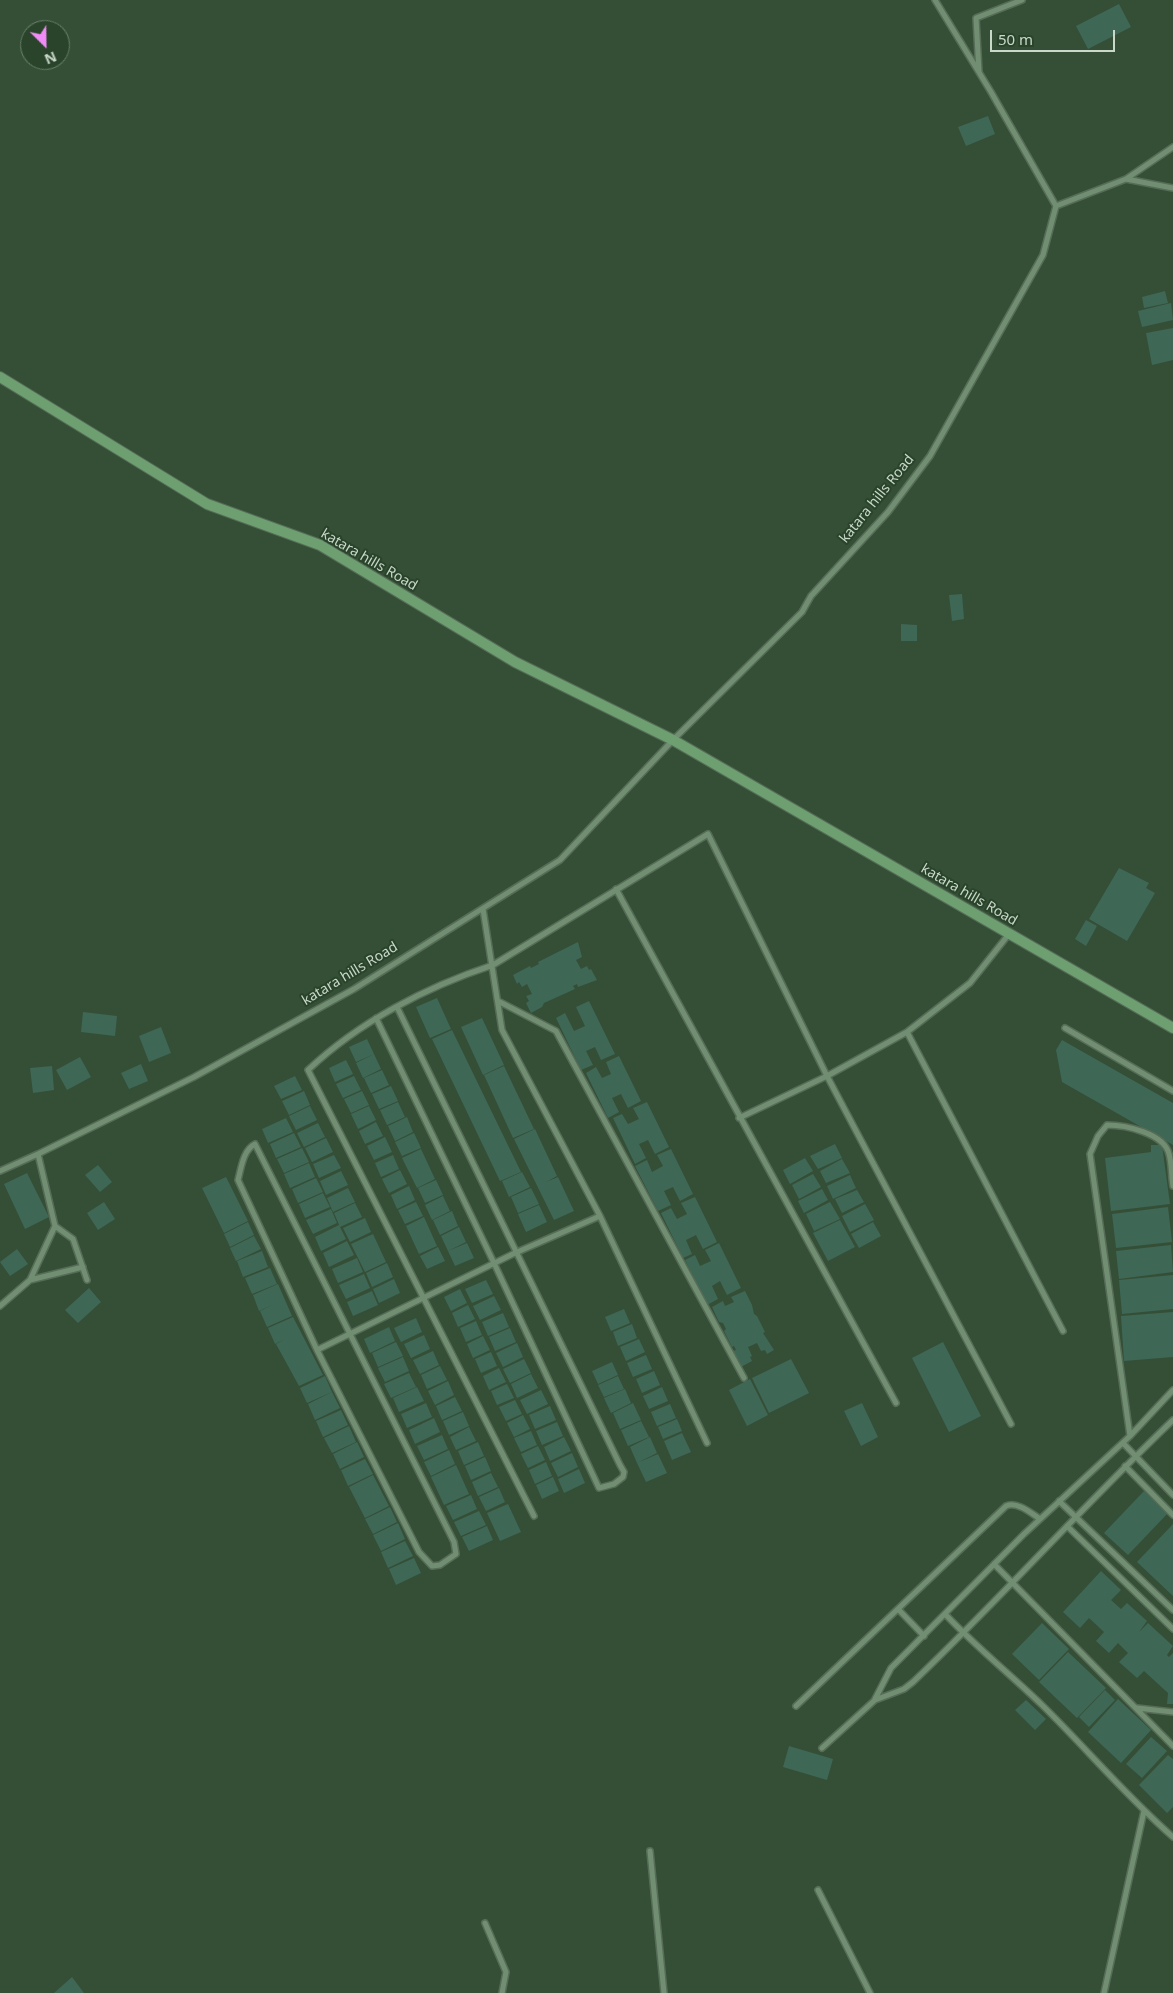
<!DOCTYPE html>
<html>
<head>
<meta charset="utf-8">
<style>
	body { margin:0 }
	#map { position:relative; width:1173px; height:1993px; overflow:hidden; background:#344f36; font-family:"Noto Sans",sans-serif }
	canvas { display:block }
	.north { position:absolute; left:20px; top:20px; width:50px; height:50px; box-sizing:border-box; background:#2a442b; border:1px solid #6a7f6a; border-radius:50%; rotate:157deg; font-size:14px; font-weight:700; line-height:20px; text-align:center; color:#c9d8c9 }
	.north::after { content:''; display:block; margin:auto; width:18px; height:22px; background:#f18bf5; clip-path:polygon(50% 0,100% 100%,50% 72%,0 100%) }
	.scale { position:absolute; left:990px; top:30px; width:125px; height:22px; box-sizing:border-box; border:2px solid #c9d8c9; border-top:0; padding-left:6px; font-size:15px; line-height:18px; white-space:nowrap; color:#c9d8c9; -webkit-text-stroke:4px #2a442b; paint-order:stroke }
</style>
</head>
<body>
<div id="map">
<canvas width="1173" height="1993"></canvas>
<div class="north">N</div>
<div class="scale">50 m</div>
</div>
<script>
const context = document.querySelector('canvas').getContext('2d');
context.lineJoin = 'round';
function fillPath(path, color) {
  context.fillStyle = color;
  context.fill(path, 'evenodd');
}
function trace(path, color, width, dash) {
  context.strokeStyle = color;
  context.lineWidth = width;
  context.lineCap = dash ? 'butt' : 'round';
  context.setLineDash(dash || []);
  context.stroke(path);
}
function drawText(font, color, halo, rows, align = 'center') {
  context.font = font + ' "Noto Sans",sans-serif';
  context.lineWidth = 4;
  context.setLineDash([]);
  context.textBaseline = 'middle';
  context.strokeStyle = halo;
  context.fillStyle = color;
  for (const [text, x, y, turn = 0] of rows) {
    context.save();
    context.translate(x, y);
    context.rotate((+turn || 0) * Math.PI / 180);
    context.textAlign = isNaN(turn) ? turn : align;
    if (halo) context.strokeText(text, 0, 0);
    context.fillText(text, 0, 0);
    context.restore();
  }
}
const building = new Path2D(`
	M 1119,4 L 1131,27 L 1088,49 L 1076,26 Z
	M 988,116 L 995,134 L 966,146 L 958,127 Z
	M 1165,291 L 1168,303 L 1144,308 L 1142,297 Z
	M 1171,303 L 1173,320 L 1142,327 L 1138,311 Z
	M 1173,328 L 1173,360 L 1152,365 L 1146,333 Z
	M 962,594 L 964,619 L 952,621 L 949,595 Z
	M 901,624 L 917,625 L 917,641 L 901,641 Z
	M 1119,868 L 1149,883 L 1146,888 L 1155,893 L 1127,941 L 1089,919 Z
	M 1086,920 L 1097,926 L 1086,946 L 1075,939 Z
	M 578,942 L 582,957 L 576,960 L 581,969 L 587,966 L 589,970 L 591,969 L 597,980 L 578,987 L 577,984 L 573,986 L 575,989 L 544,1003 L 542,1007 L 531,1013 L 526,1003 L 529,1001 L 526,996 L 532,994 L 527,984 L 522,987 L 519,982 L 517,984 L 513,975 L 530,966 L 531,968 L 539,964 L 538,962 Z
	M 437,998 L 451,1029 L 430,1038 L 416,1007 Z
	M 589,1001 L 615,1054 L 601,1060 L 595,1047 L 586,1051 L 593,1065 L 581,1070 L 556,1018 L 565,1013 L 574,1031 L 585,1026 L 576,1007 Z
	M 83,1012 L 117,1016 L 115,1036 L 81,1032 Z
	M 482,1018 L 504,1065 L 483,1075 L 461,1027 Z
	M 161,1027 L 171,1053 L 149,1062 L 139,1036 Z
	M 452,1030 L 521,1172 L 500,1181 L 432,1039 Z
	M 367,1039 L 374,1054 L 356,1062 L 349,1047 Z
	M 1062,1040 L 1173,1103 L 1173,1145 L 1062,1082 L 1056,1050 Z
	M 374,1054 L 381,1069 L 363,1078 L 356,1063 Z
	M 619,1056 L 641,1101 L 628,1108 L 621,1094 L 612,1098 L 619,1112 L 608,1118 L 586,1073 L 596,1067 L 602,1078 L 611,1074 L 606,1062 Z
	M 80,1057 L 91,1077 L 67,1090 L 56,1070 Z
	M 346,1060 L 353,1074 L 335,1082 L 329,1068 Z
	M 141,1064 L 148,1081 L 129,1089 L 121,1073 Z
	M 52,1066 L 54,1090 L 33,1093 L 30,1068 Z
	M 504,1066 L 534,1129 L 513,1138 L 484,1075 Z
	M 382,1070 L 389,1085 L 371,1093 L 364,1078 Z
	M 295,1076 L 302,1090 L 281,1099 L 274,1086 Z
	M 354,1076 L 361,1090 L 343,1098 L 336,1084 Z
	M 391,1086 L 398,1101 L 379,1109 L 372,1094 Z
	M 304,1091 L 310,1105 L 289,1115 L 282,1101 Z
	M 362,1091 L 369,1105 L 351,1113 L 344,1099 Z
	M 398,1102 L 405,1117 L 387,1125 L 380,1110 Z
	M 647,1102 L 669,1147 L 655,1154 L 648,1140 L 639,1144 L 646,1158 L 635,1164 L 613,1118 L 622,1114 L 628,1124 L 639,1119 L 633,1108 Z
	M 310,1106 L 317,1120 L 296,1130 L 289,1116 Z
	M 369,1106 L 376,1120 L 358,1129 L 351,1114 Z
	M 407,1117 L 413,1132 L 395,1141 L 388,1126 Z
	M 286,1118 L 293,1132 L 268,1143 L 262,1129 Z
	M 376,1122 L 383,1136 L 365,1144 L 359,1131 Z
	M 318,1123 L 325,1137 L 304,1147 L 297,1133 Z
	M 535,1129 L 557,1176 L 546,1182 L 558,1177 L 574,1211 L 554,1220 L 514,1139 Z
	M 294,1133 L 301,1147 L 276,1158 L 270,1144 Z
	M 414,1133 L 421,1148 L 402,1156 L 395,1142 Z
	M 385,1137 L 392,1152 L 374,1160 L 367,1146 Z
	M 326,1138 L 333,1152 L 312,1162 L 305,1148 Z
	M 835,1144 L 842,1158 L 818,1169 L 810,1156 Z
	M 1151,1145 L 1162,1145 L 1170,1204 L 1111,1211 L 1105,1158 L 1151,1152 Z
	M 302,1148 L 309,1162 L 284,1173 L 277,1159 Z
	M 421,1149 L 435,1179 L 417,1188 L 402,1158 Z
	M 671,1149 L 693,1194 L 680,1201 L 673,1187 L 664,1191 L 671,1205 L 658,1211 L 635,1166 L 647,1160 L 652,1172 L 663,1166 L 657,1155 Z
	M 334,1155 L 341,1168 L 319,1178 L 313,1164 Z
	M 393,1155 L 399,1169 L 381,1177 L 375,1163 Z
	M 805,1158 L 813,1171 L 790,1184 L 783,1170 Z
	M 842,1159 L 850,1173 L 826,1183 L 820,1171 Z
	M 309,1163 L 315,1177 L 290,1188 L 284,1174 Z
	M 98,1165 L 112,1182 L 100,1192 L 85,1175 Z
	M 400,1170 L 407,1184 L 389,1193 L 382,1179 Z
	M 341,1171 L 348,1185 L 326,1195 L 320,1181 Z
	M 522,1172 L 530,1187 L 509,1197 L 502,1181 Z
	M 27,1173 L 49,1217 L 25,1229 L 4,1184 Z
	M 813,1174 L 821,1187 L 799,1199 L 792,1185 Z
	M 850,1175 L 856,1188 L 833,1199 L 827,1186 Z
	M 226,1177 L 248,1221 L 224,1233 L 202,1188 Z
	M 316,1178 L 323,1192 L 298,1203 L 292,1189 Z
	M 436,1180 L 443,1195 L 425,1203 L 418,1188 Z
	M 409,1186 L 415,1200 L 397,1209 L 391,1195 Z
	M 348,1188 L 355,1202 L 333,1212 L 327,1198 Z
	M 531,1188 L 539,1204 L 518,1213 L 511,1197 Z
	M 822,1189 L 828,1200 L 804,1213 L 798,1201 Z
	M 857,1190 L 864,1202 L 842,1213 L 835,1199 Z
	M 323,1193 L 330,1207 L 305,1218 L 299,1204 Z
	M 443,1196 L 450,1211 L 432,1220 L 425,1205 Z
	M 695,1197 L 717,1242 L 703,1249 L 696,1235 L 686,1240 L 692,1254 L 683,1258 L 661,1213 L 671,1208 L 677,1219 L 687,1214 L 681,1203 Z
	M 104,1202 L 115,1219 L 98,1230 L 87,1213 Z
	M 416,1202 L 423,1216 L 405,1224 L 398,1210 Z
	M 830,1202 L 840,1219 L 814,1231 L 806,1214 Z
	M 355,1203 L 362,1217 L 340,1227 L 334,1213 Z
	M 865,1204 L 874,1220 L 850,1232 L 842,1216 Z
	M 539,1205 L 547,1222 L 526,1232 L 518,1214 Z
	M 1168,1207 L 1172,1242 L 1116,1248 L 1112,1214 Z
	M 331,1209 L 337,1223 L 313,1234 L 306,1220 Z
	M 452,1211 L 458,1226 L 440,1235 L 433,1220 Z
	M 424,1217 L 437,1246 L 419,1254 L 406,1226 Z
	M 365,1218 L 371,1232 L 350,1242 L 343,1228 Z
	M 840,1220 L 855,1247 L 828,1261 L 813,1233 Z
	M 248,1222 L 254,1235 L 230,1247 L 224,1234 Z
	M 873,1222 L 881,1236 L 859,1248 L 851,1234 Z
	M 339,1225 L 346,1239 L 321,1251 L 315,1237 Z
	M 459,1227 L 466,1242 L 448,1251 L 441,1236 Z
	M 373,1234 L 386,1262 L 365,1272 L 351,1244 Z
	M 254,1236 L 261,1249 L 236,1261 L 230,1248 Z
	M 347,1241 L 354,1255 L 329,1267 L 323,1253 Z
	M 467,1243 L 474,1258 L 455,1266 L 448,1251 Z
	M 719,1243 L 741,1288 L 727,1295 L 720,1281 L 712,1286 L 718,1299 L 707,1305 L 685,1260 L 695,1255 L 700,1266 L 711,1261 L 705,1250 Z
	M 1171,1245 L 1173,1272 L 1119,1279 L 1116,1251 Z
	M 438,1247 L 445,1261 L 427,1269 L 420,1256 Z
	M 17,1249 L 28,1264 L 10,1276 L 0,1262 Z
	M 262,1251 L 268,1267 L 243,1277 L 237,1261 Z
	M 357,1258 L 363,1272 L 338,1283 L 332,1269 Z
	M 387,1263 L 393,1277 L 372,1287 L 366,1273 Z
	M 270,1268 L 277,1284 L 252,1294 L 245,1278 Z
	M 364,1274 L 370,1288 L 346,1299 L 339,1285 Z
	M 1173,1275 L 1173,1309 L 1122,1314 L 1119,1280 Z
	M 394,1279 L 400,1293 L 379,1303 L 373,1289 Z
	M 486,1280 L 493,1294 L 472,1303 L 465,1289 Z
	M 278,1284 L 292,1316 L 267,1327 L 260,1311 L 272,1305 L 259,1311 L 253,1295 Z
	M 89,1288 L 101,1302 L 78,1323 L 65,1310 Z
	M 460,1289 L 467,1303 L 451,1311 L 444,1297 Z
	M 372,1291 L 378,1305 L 353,1316 L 347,1302 Z
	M 745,1291 L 752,1305 L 754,1314 L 757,1316 L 765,1332 L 763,1333 L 774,1350 L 767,1354 L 765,1350 L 761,1351 L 757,1343 L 748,1347 L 752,1356 L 750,1357 L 752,1361 L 741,1367 L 733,1351 L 736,1350 L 734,1346 L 732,1347 L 724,1331 L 726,1329 L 723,1323 L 719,1322 L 712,1307 L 723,1301 L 725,1306 L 734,1302 L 731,1297 Z
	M 494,1296 L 501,1310 L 480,1320 L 473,1306 Z
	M 468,1305 L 475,1319 L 458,1327 L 452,1313 Z
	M 624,1309 L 630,1323 L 611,1331 L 605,1317 Z
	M 1173,1312 L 1173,1357 L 1124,1361 L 1121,1316 Z
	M 503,1313 L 509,1327 L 488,1336 L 482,1322 Z
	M 293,1317 L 323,1375 L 299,1386 L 276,1344 L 285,1339 L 275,1344 L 268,1328 Z
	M 416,1318 L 422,1332 L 401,1342 L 394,1328 Z
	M 476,1321 L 482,1335 L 466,1342 L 460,1328 Z
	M 632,1324 L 637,1338 L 618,1346 L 613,1332 Z
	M 389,1327 L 395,1341 L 370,1353 L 364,1339 Z
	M 510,1328 L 516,1342 L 495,1351 L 489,1337 Z
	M 424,1335 L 430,1349 L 411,1358 L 404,1344 Z
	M 483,1336 L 490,1350 L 473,1358 L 467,1344 Z
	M 639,1339 L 645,1352 L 626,1361 L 620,1347 Z
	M 396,1342 L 403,1356 L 378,1367 L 372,1353 Z
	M 943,1342 L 981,1416 L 949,1432 L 912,1358 Z
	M 517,1343 L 523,1357 L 503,1367 L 496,1353 Z
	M 433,1351 L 439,1365 L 420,1374 L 413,1360 Z
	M 491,1352 L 497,1366 L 481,1373 L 475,1359 Z
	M 646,1355 L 652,1369 L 633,1377 L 627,1363 Z
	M 403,1357 L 409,1371 L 385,1382 L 378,1368 Z
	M 524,1359 L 531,1373 L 510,1383 L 503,1369 Z
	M 791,1359 L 809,1393 L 769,1413 L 752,1378 Z
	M 612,1362 L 618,1375 L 598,1384 L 592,1371 Z
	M 440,1366 L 447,1380 L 427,1389 L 421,1375 Z
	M 499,1368 L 506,1382 L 489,1390 L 483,1376 Z
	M 654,1371 L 660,1385 L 642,1393 L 636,1379 Z
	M 409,1373 L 416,1387 L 391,1398 L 384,1384 Z
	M 531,1374 L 538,1388 L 517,1398 L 511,1384 Z
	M 325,1376 L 332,1392 L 307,1403 L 300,1388 Z
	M 618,1376 L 624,1389 L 604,1397 L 598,1385 Z
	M 750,1379 L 768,1415 L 747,1426 L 729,1390 Z
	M 448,1381 L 454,1395 L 435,1405 L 428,1391 Z
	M 507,1384 L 514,1398 L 497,1405 L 491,1391 Z
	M 417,1387 L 424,1401 L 399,1412 L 393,1398 Z
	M 662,1387 L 668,1401 L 649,1409 L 643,1396 Z
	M 625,1389 L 631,1403 L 611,1413 L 604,1398 Z
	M 541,1390 L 548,1404 L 527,1414 L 520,1400 Z
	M 332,1392 L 340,1408 L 315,1420 L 308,1404 Z
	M 455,1397 L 462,1411 L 442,1420 L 436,1406 Z
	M 515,1400 L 522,1414 L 506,1421 L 499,1407 Z
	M 426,1403 L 432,1417 L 407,1428 L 401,1414 Z
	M 633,1403 L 641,1420 L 620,1429 L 613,1413 Z
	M 862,1403 L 878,1437 L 861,1446 L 844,1411 Z
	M 670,1404 L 676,1418 L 657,1426 L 651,1412 Z
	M 550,1406 L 556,1420 L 535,1429 L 529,1415 Z
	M 341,1410 L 348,1425 L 323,1437 L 316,1421 Z
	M 463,1412 L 469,1426 L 449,1435 L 443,1421 Z
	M 523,1415 L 530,1429 L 514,1437 L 507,1423 Z
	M 434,1418 L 440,1432 L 415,1444 L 409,1430 Z
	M 677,1419 L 682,1431 L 663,1439 L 658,1427 Z
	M 641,1421 L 649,1437 L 628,1446 L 621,1430 Z
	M 557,1422 L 563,1436 L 542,1445 L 536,1431 Z
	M 349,1426 L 356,1442 L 332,1453 L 324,1438 Z
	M 469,1427 L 476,1441 L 456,1450 L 450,1437 Z
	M 531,1431 L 537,1445 L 521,1452 L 514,1438 Z
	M 682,1433 L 691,1452 L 672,1460 L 664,1441 Z
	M 442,1435 L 448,1449 L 424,1460 L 417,1446 Z
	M 564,1437 L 571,1451 L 550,1461 L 544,1447 Z
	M 650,1437 L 657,1453 L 637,1463 L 630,1447 Z
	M 357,1442 L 364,1457 L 340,1469 L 333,1454 Z
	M 478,1442 L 484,1456 L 464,1465 L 458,1451 Z
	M 538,1446 L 545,1460 L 528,1468 L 521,1454 Z
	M 449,1450 L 455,1464 L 431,1476 L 424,1462 Z
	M 572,1453 L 578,1467 L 558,1477 L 551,1463 Z
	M 658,1454 L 667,1473 L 646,1482 L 637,1463 Z
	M 485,1457 L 491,1471 L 471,1480 L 465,1466 Z
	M 365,1459 L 373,1474 L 348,1486 L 341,1470 Z
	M 546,1462 L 552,1476 L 535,1484 L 529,1470 Z
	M 456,1465 L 469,1494 L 444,1505 L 431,1477 Z
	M 579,1469 L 585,1483 L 564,1493 L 558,1479 Z
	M 491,1473 L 498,1487 L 478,1496 L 472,1482 Z
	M 373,1475 L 389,1506 L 365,1518 L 349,1487 Z
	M 553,1477 L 559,1491 L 542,1499 L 536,1485 Z
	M 499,1488 L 505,1502 L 486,1511 L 479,1497 Z
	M 1144,1491 L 1168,1513 L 1128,1555 L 1104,1533 Z
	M 471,1495 L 477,1509 L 453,1520 L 446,1506 Z
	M 508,1504 L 521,1532 L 500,1541 L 487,1513 Z
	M 390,1507 L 397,1522 L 373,1534 L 365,1519 Z
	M 479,1511 L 486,1525 L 461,1536 L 454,1522 Z
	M 398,1523 L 405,1539 L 381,1551 L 373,1535 Z
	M 1173,1524 L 1173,1596 L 1137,1562 Z
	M 487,1526 L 493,1540 L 469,1551 L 462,1537 Z
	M 405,1541 L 413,1556 L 388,1568 L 381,1552 Z
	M 414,1558 L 421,1573 L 396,1585 L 389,1569 Z
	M 1101,1571 L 1121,1590 L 1111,1600 L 1121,1609 L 1127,1603 L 1147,1621 L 1139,1632 L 1148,1623 L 1173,1646 L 1167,1655 L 1169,1657 L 1173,1653 L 1173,1704 L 1167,1704 L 1168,1693 L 1144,1671 L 1137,1678 L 1119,1662 L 1128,1653 L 1118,1643 L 1109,1653 L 1096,1641 L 1104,1632 L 1089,1618 L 1080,1628 L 1063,1612 Z
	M 1042,1623 L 1069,1649 L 1039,1680 L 1012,1654 Z
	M 1068,1652 L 1106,1688 L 1077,1718 L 1039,1682 Z
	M 1105,1690 L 1115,1700 L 1089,1727 L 1079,1717 Z
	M 1118,1699 L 1151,1730 L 1121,1763 L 1088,1732 Z
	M 1026,1700 L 1046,1719 L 1035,1730 L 1015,1710 Z
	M 1151,1737 L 1167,1751 L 1142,1778 L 1126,1764 Z
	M 789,1746 L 833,1759 L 827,1780 L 783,1767 Z
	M 1168,1755 L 1173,1759 L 1173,1807 L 1167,1813 L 1139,1785 Z
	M 72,1977 L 84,1993 L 54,1993 Z`);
const minor = new Path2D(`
	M 979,72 L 976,18 L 1022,0
	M 1126,179 L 1173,147
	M 1056,206 L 1126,179 L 1173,188
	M 616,889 L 896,1403
	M 483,909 L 502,1030 L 600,1216 L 707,1443
	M 498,1001 L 556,1031 L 744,1378
	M 376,1018 L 494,1263 L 599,1488 L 614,1484 L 623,1477 L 624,1472 L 620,1465 L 397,1007
	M 1065,1028 L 1173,1091
	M 907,1032 L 970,983 L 1009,934
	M 739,1118 L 827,1076 L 907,1032 L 1063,1331
	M 255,1144 L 454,1542 L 456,1554 L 440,1565 L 432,1566 L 419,1552 L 317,1350 L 238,1180 C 241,1169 243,1150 255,1144 Z
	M 0,1171 L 38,1154 L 194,1077 L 354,989 L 560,860 L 673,740 L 802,612 L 811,596 L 888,512 L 930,456 L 1043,255 L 1056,206 L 991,92 L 935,0
	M 55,1226 L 73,1239 L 87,1280
	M 30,1280 L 83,1267
	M 0,1306 L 30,1280 L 55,1226 L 38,1154
	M 317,1350 L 515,1253 L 600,1216
	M 1130,1436 L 1090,1154 L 1098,1136 L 1107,1125 C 1125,1125 1164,1133 1169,1154 C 1172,1164 1171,1175 1173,1186
	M 1123,1443 L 1173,1495
	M 1125,1466 L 1173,1515
	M 1059,1501 L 1173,1610
	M 534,1516 L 308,1070 C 359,1022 426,987 493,965 L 708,834 L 827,1076 L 1011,1424
	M 1067,1526 L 1173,1629
	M 994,1564 L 1173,1746
	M 898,1609 L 924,1636
	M 945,1614 C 975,1646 1010,1674 1042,1705 C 1086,1748 1126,1796 1173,1837
	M 875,1699 L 891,1668 L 1024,1534 L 1130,1436 L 1173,1390
	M 796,1706 L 1006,1506 C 1017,1501 1031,1513 1040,1519
	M 1137,1708 L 1173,1712
	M 822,1748 L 875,1700 L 904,1689 L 913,1682 C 1002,1597 1084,1505 1173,1420
	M 650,1851 L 664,1993
	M 818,1890 L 870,1993
	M 485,1923 L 506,1972 L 502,1993
	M 1104,1993 L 1144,1811`);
const secondary = new Path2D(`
	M 0,377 L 207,504 L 320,545 L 515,662 L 673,740 L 1173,1028`);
const streetNames = [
	["katara hills Road",877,499,-51],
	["katara hills Road",369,560,30],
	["katara hills Road",969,895,30],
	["katara hills Road",350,974,-31]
];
fillPath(building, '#3f6756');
trace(minor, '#566c57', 8);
trace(secondary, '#566c57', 12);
trace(minor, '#718e72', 5);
trace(secondary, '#6e9f71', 10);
drawText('14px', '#c9d8c9', '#2a442b', streetNames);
</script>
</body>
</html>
